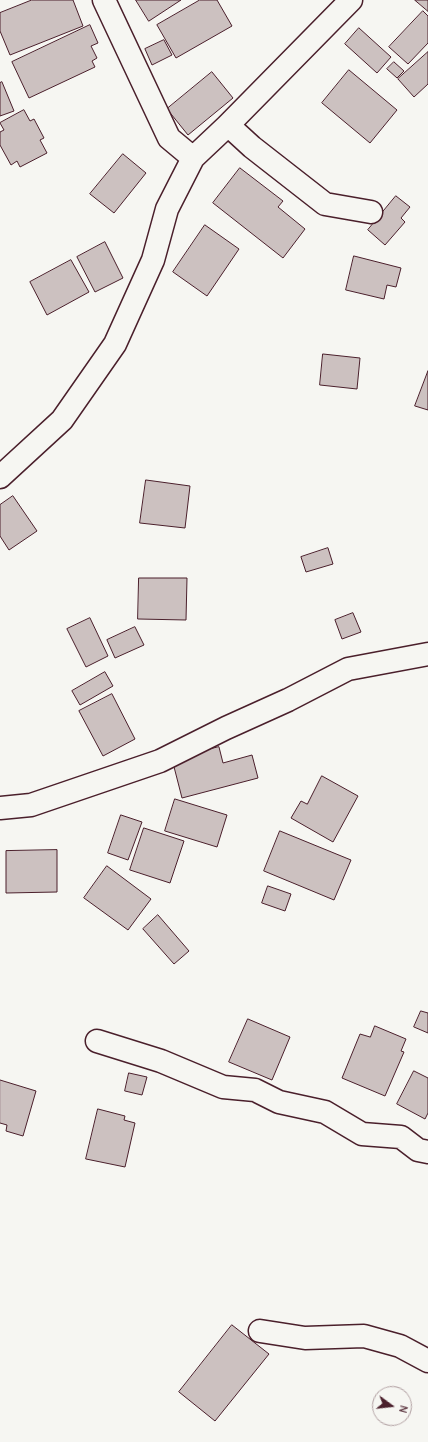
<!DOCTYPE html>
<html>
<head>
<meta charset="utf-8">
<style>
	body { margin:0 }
	#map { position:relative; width:428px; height:1442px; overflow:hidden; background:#f6f6f2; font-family:"Comic Neue",sans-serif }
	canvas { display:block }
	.north { position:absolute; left:372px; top:1386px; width:40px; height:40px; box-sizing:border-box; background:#f6f6f2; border:1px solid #b1a0a2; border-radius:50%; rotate:105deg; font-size:11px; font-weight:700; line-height:16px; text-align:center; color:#4a1f2b }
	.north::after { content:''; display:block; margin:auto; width:14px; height:18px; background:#4a1f2b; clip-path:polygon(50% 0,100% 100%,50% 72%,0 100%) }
</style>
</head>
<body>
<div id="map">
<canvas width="428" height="1442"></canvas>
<div class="north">N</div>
</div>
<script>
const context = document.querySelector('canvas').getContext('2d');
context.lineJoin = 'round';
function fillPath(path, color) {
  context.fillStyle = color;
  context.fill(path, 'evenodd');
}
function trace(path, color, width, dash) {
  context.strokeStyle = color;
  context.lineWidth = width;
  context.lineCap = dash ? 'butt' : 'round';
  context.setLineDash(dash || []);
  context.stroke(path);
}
const building = new Path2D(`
	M 32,0 L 73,0 L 83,26 L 10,55 L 0,31 L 0,13 Z
	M 136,0 L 181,0 L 149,21 Z
	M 200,0 L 217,0 L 232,26 L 176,58 L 157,25 Z
	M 415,0 L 428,0 L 428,11 Z
	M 423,11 L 428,16 L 428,43 L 408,64 L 389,47 Z
	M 90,25 L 98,43 L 91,46 L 97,58 L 92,61 L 95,67 L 29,98 L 12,62 Z
	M 359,28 L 391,57 L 377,73 L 345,44 Z
	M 164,40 L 172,55 L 152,65 L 145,49 Z
	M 428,52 L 428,84 L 414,97 L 398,79 Z
	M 394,62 L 404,71 L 397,78 L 387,69 Z
	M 349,70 L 397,110 L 370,143 L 322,103 Z
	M 212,72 L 233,98 L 188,135 L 167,109 Z
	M 2,82 L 14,111 L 0,116 L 0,83 Z
	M 24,110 L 30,121 L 34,119 L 44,138 L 40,140 L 47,153 L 20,167 L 17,161 L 11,165 L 0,145 L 0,132 L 4,130 L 0,123 Z
	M 123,154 L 146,173 L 114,213 L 90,194 Z
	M 240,168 L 283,201 L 278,207 L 305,229 L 283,258 L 213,203 Z
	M 396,196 L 410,207 L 401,218 L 405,222 L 385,245 L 368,230 Z
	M 205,225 L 239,249 L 207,296 L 173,272 Z
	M 105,242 L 123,278 L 95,292 L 77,257 Z
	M 354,256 L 401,268 L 396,287 L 387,285 L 384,299 L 346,290 Z
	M 71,260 L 89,292 L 47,315 L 30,282 Z
	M 323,354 L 360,358 L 357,389 L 320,385 Z
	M 428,371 L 428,410 L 415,406 Z
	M 146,480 L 190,486 L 185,528 L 140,523 Z
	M 13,496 L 37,531 L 9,550 L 0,536 L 0,505 Z
	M 328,548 L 333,564 L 306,572 L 301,557 Z
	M 139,578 L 187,578 L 186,620 L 138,619 Z
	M 353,613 L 361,632 L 342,639 L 335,620 Z
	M 90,618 L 108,656 L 86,667 L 67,629 Z
	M 135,627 L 144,645 L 115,658 L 107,640 Z
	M 105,672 L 113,686 L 80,705 L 72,691 Z
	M 112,694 L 135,739 L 103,756 L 79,711 Z
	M 219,747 L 223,763 L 252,755 L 258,778 L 182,798 L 172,759 Z
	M 322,776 L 358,796 L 333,842 L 291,818 L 301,801 L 307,804 Z
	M 175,799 L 227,815 L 217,847 L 165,831 Z
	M 121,815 L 142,822 L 128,860 L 108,853 Z
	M 144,828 L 184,841 L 170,883 L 130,870 Z
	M 280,831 L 351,860 L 334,900 L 264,871 Z
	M 57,850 L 57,892 L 6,893 L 6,851 Z
	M 107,866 L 151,899 L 128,930 L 84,898 Z
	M 268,886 L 291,894 L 285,911 L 262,903 Z
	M 158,915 L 189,951 L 174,964 L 143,929 Z
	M 421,1011 L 428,1013 L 428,1033 L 414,1027 Z
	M 248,1019 L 290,1037 L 272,1080 L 229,1062 Z
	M 375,1026 L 406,1039 L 401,1051 L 404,1052 L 385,1096 L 342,1078 L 360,1034 L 370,1037 Z
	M 414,1071 L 428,1078 L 428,1113 L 425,1119 L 397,1104 Z
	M 129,1073 L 147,1077 L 142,1095 L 125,1091 Z
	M 0,1080 L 36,1091 L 23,1136 L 6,1131 L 7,1125 L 0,1123 Z
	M 98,1109 L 125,1116 L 124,1120 L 135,1123 L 125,1167 L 86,1159 Z
	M 232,1325 L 269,1354 L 215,1421 L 179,1392 Z`);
const minor = new Path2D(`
	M 104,0 L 169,138 L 193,158
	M 228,125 L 252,147 L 325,204 L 371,212
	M 0,477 L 62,420 L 115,344 L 153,260 L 167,209 L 193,158 L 228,125 L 351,0
	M 0,808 L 31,805 L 160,761 L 226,728 L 288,700 L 348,669 L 428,654
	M 97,1041 L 161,1061 L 223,1087 L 255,1090 L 279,1102 L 325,1112 L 362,1134 L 401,1137 L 418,1150 L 428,1152
	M 260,1331 L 305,1338 L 364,1336 L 400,1346 L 428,1361`);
fillPath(building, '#ccc1c0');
trace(building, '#4a1f2b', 1);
trace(minor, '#4a1f2b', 25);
trace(minor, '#f6f6f2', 22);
</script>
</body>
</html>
